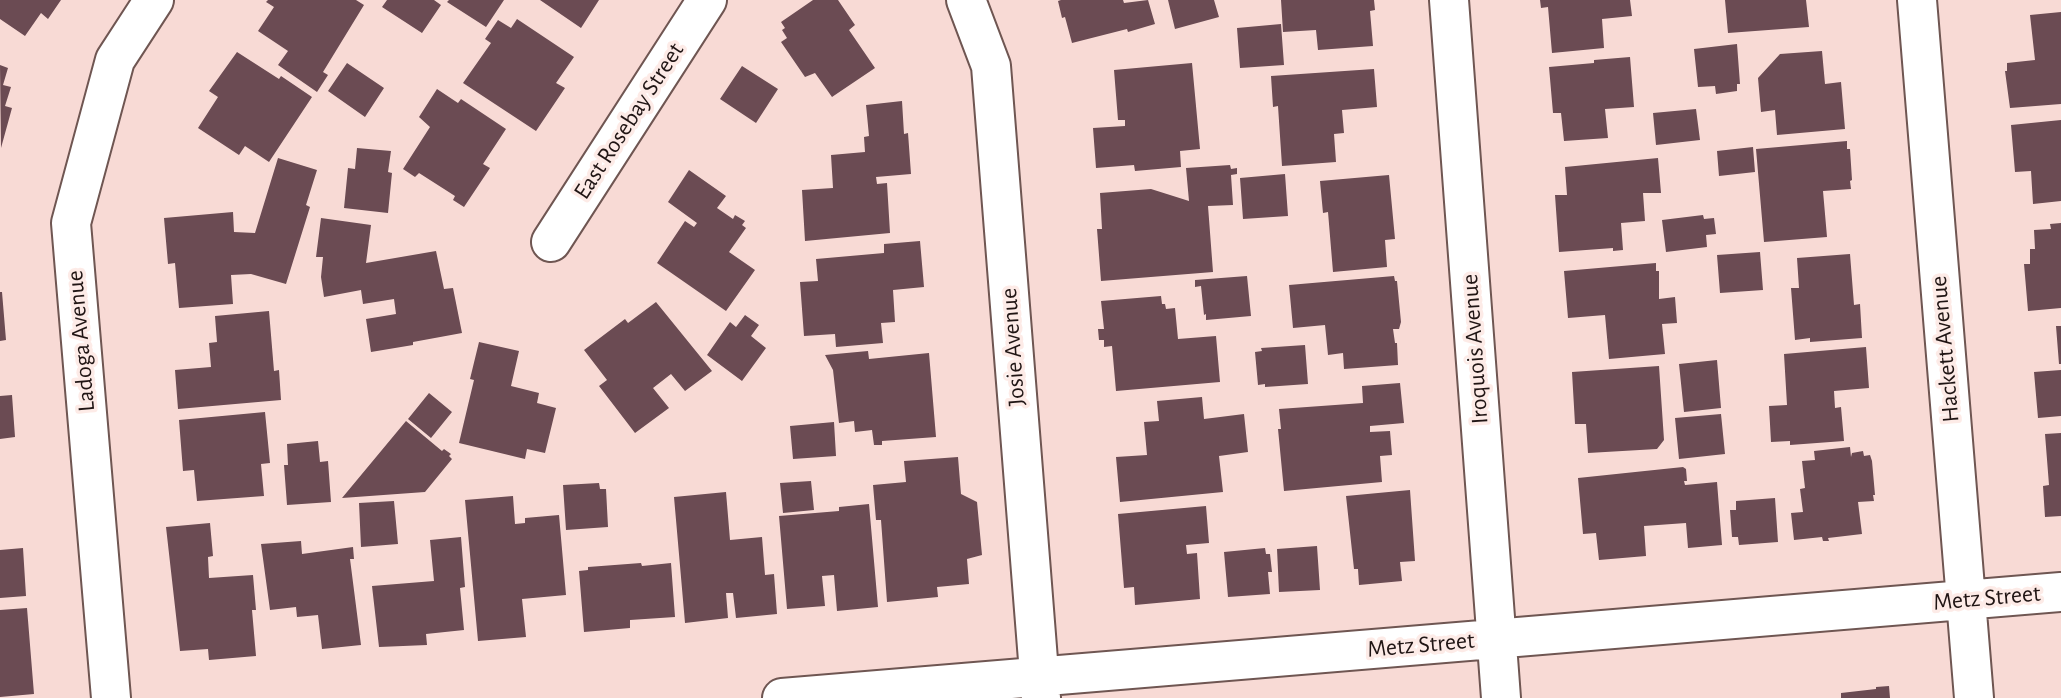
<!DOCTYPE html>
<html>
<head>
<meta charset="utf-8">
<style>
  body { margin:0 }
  canvas { display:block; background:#f8dad5 }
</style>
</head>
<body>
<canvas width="2061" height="698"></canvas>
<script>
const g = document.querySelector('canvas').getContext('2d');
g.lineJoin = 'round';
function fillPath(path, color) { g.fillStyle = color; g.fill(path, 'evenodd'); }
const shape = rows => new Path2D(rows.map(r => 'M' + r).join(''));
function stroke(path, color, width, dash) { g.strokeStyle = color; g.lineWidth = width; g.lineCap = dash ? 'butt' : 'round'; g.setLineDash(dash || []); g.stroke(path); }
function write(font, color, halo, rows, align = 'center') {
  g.font = font + ' "Alegreya Sans",sans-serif'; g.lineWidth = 7; g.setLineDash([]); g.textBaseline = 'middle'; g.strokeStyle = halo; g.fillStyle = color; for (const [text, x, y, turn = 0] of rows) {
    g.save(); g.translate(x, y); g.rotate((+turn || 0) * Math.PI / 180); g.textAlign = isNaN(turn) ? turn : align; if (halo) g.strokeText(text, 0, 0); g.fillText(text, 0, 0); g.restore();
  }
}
const building = shape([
  [0,0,61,0,48,19,41,13,25,36,0,19],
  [268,0,356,0,364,5,323,72,328,75,317,92,278,65,288,51,258,31,274,7,266,2],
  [387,0,434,0,441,5,422,33,382,7],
  [449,0,504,0,486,27,447,2],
  [540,0,599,0,581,28],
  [813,0,838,0,855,25,849,30,875,68,832,97,815,73,805,77,781,42,787,38,782,30,785,28,781,22],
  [1061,0,1123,0,1124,3,1148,0,1155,24,1128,32,1127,29,1072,43,1065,17,1062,18,1058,1],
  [1168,0,1214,0,1219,17,1175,29],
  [1281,0,1374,0,1375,10,1370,11,1373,46,1318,50,1316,30,1283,32],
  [1540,0,1630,0,1632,16,1602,19,1604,48,1552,53,1548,7,1541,8],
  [1725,0,1806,0,1809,27,1728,33],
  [2061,12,2061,104,2010,108,2005,71,2007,71,2007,63,2035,60,2030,15],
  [517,19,574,57,556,83,565,88,536,131,463,83,491,43,485,39,498,20,511,28],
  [1281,24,1284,65,1240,68,1237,28],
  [1737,44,1740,84,1737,84,1737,91,1716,94,1715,86,1698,87,1694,49],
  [1822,51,1825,84,1841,82,1845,129,1777,135,1775,110,1761,112,1758,78,1780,54],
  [237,52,279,79,281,76,312,97,269,162,245,146,239,155,198,128,218,97,209,91],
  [1630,57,1634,107,1605,109,1608,138,1564,141,1561,113,1553,113,1549,67,1594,63,1594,60],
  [347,63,384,88,365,117,328,91],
  [1192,63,1200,149,1180,151,1181,167,1135,171,1134,165,1096,168,1093,128,1125,126,1125,120,1118,120,1114,70],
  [0,65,8,68,3,85,11,87,5,106,12,108,1,148],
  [742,66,778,89,756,123,720,99],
  [1374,69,1377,107,1342,110,1344,133,1334,134,1336,162,1282,166,1278,106,1273,107,1271,76],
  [437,89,458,103,461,99,506,129,483,164,490,168,464,207,453,200,455,196,419,173,415,177,403,169,430,127,419,117],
  [902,101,904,134,908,133,911,174,876,177,877,184,887,183,890,233,805,241,802,190,833,188,831,155,865,152,864,137,869,136,866,105],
  [1696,109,1700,140,1656,145,1653,113],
  [2061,120,2061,201,2033,204,2031,171,2015,172,2011,125],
  [1847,141,1847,149,1850,149,1852,180,1850,181,1851,189,1823,191,1827,237,1764,242,1756,149],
  [1753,147,1755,172,1719,176,1717,151],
  [357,148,391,151,388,172,392,173,388,213,344,208,348,168,355,169],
  [278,158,317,170,306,205,310,207,286,284,251,274,231,275,233,304,179,308,175,263,168,264,164,218,233,212,234,232,255,233],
  [1658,158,1661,193,1643,193,1645,221,1621,223,1623,250,1613,251,1613,248,1559,252,1555,195,1567,195,1565,167],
  [1230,165,1231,169,1237,168,1237,174,1231,175,1233,205,1208,206,1213,272,1101,281,1097,229,1102,229,1100,193,1151,189,1189,201,1186,168],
  [689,170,726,196,717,208,733,219,735,215,745,221,742,225,746,228,729,252,755,270,726,311,657,263,685,221,694,227,697,223,668,202],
  [1285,174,1288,216,1243,219,1240,178],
  [1389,175,1395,239,1385,240,1387,267,1333,272,1328,212,1323,213,1320,181],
  [1703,215,1704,219,1714,218,1716,234,1706,235,1707,247,1666,252,1662,220],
  [321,218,371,225,366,263,436,251,444,289,453,288,462,333,413,342,413,345,371,352,366,319,396,314,394,299,363,304,361,290,324,297,321,277,323,257,316,257],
  [2061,223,2061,308,2028,311,2024,264,2030,264,2030,249,2035,249,2034,230,2051,229,2050,224],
  [920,241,924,287,893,290,895,322,881,323,883,343,836,347,835,334,804,336,800,282,818,281,816,259,884,253,884,244],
  [1760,252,1763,290,1720,293,1717,255],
  [1850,254,1854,305,1860,304,1862,338,1810,342,1810,338,1795,340,1791,288,1799,288,1797,258],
  [1656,263,1656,271,1659,271,1659,299,1675,297,1677,323,1662,324,1665,354,1609,359,1605,315,1568,318,1564,271],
  [1247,276,1251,316,1206,320,1206,314,1204,315,1201,286,1195,287,1195,280],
  [1394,276,1395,281,1397,281,1401,322,1399,329,1393,329,1395,343,1397,343,1398,365,1344,369,1343,353,1328,355,1325,325,1293,328,1289,285],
  [0,292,2,292,6,340,0,341],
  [1161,296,1162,304,1165,304,1166,309,1175,308,1178,339,1216,336,1220,382,1116,391,1112,346,1104,347,1104,340,1099,340,1098,329,1104,329,1101,301],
  [656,302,712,371,685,391,671,374,653,388,669,408,635,433,599,386,607,380,584,350,625,319,628,323],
  [269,311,274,371,279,370,281,400,178,409,175,370,211,367,209,343,217,342,215,316],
  [745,315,759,325,751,336,766,348,742,381,707,355,730,322,736,327],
  [2056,326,2061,326,2061,364,2059,364],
  [479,342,519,351,511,386,539,393,537,403,556,408,545,453,527,449,525,459,459,443,474,380,470,379],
  [1305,345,1308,384,1265,387,1265,384,1258,385,1255,352,1262,351,1261,348],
  [1866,347,1869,388,1834,391,1835,408,1841,407,1844,441,1790,445,1790,441,1771,442,1769,406,1787,405,1784,354],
  [868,351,869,359,929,353,936,437,882,441,882,445,874,445,872,430,855,432,854,421,839,423,833,370,825,355],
  [1717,360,1721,408,1684,412,1679,364],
  [1659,366,1664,440,1657,449,1588,453,1586,424,1575,424,1572,372],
  [2061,370,2061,416,2038,418,2034,372],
  [1400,383,1404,423,1370,426,1370,432,1390,431,1392,455,1380,456,1382,482,1284,491,1278,429,1281,429,1279,409,1363,403,1362,386],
  [429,393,452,412,431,438,408,419],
  [12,395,15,437,0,439,0,396],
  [1202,397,1204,419,1244,414,1248,452,1219,456,1223,492,1120,502,1116,457,1147,455,1144,422,1159,421,1157,401],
  [265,412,270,463,261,464,264,496,197,501,194,470,183,471,179,420],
  [1721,414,1725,454,1679,459,1675,418],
  [406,421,442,451,444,449,451,454,449,456,452,459,425,492,342,498],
  [834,422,836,456,793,459,790,426],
  [2061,433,2061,516,2045,517,2043,486,2049,485,2045,434],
  [318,441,320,462,328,461,331,502,287,505,284,465,288,465,287,444],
  [1850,447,1851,457,1852,453,1863,451,1864,456,1870,455,1872,461,1875,495,1873,495,1874,501,1858,502,1862,534,1828,538,1829,541,1823,541,1822,537,1794,540,1791,513,1803,512,1800,489,1805,488,1802,461,1815,460,1814,451],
  [958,457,961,494,977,502,982,555,967,559,969,584,937,587,938,597,887,602,881,520,876,520,873,485,906,482,904,461],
  [1683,467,1686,469,1687,481,1684,481,1685,485,1717,482,1722,545,1688,548,1686,523,1644,526,1646,556,1599,560,1596,533,1583,534,1578,478],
  [811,481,814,510,783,513,780,483],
  [599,483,600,489,606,489,608,527,566,530,563,485],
  [1410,490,1415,561,1400,562,1402,581,1359,585,1358,569,1354,569,1346,496],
  [726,492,730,540,762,537,765,575,774,574,777,614,736,618,733,593,726,593,728,618,685,623,674,497],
  [513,496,515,524,525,523,525,518,559,515,566,595,522,599,526,637,478,641,465,500],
  [1775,498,1778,542,1739,545,1738,537,1732,537,1730,510,1736,510,1736,501],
  [394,501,398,544,361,547,359,503],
  [869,504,878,607,837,611,834,575,822,576,825,606,787,609,779,516,839,511,839,507],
  [1206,506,1209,543,1186,545,1187,554,1197,553,1200,599,1135,605,1134,587,1124,588,1118,514],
  [210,523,213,556,208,557,209,578,253,575,256,610,252,610,256,656,209,660,208,649,180,651,166,527],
  [461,537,465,587,460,588,464,630,426,634,427,645,379,647,372,586,434,581,430,540],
  [301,541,302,554,353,547,354,559,350,559,361,645,322,649,318,615,297,617,296,607,270,610,261,544],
  [1317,546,1320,590,1279,592,1277,549],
  [23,548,26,596,0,598,0,550],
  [1265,548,1266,554,1270,554,1272,572,1268,572,1270,594,1228,597,1224,552],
  [641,563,642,566,671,563,675,617,630,620,630,628,584,632,579,571,588,570,588,567],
  [27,608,34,694,0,697,0,610],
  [1889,686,1890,698,1841,698,1841,693,1876,689,1876,687]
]);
const minor = shape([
  [966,0,991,66,1041,698],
  [1449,0,1501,698],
  [1917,0,1974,698],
  [551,242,707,0],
  [111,698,71,223,115,60,154,0],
  [782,698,2061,592]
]);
const streetNames = [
  ["East Rosebay Street",629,121,-57],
  ["Ladoga Avenue",81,341,-95],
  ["Josie Avenue",1013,347,-94],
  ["Iroquois Avenue",1475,349,-94],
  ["Hackett Avenue",1945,349,-95],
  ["Metz Street",1987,598,-5],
  ["Metz Street",1421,645,-5]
];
fillPath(building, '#6b4b53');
stroke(minor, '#6f5652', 42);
stroke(minor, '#fff', 38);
write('24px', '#201514', '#fdebe7', streetNames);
</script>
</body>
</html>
